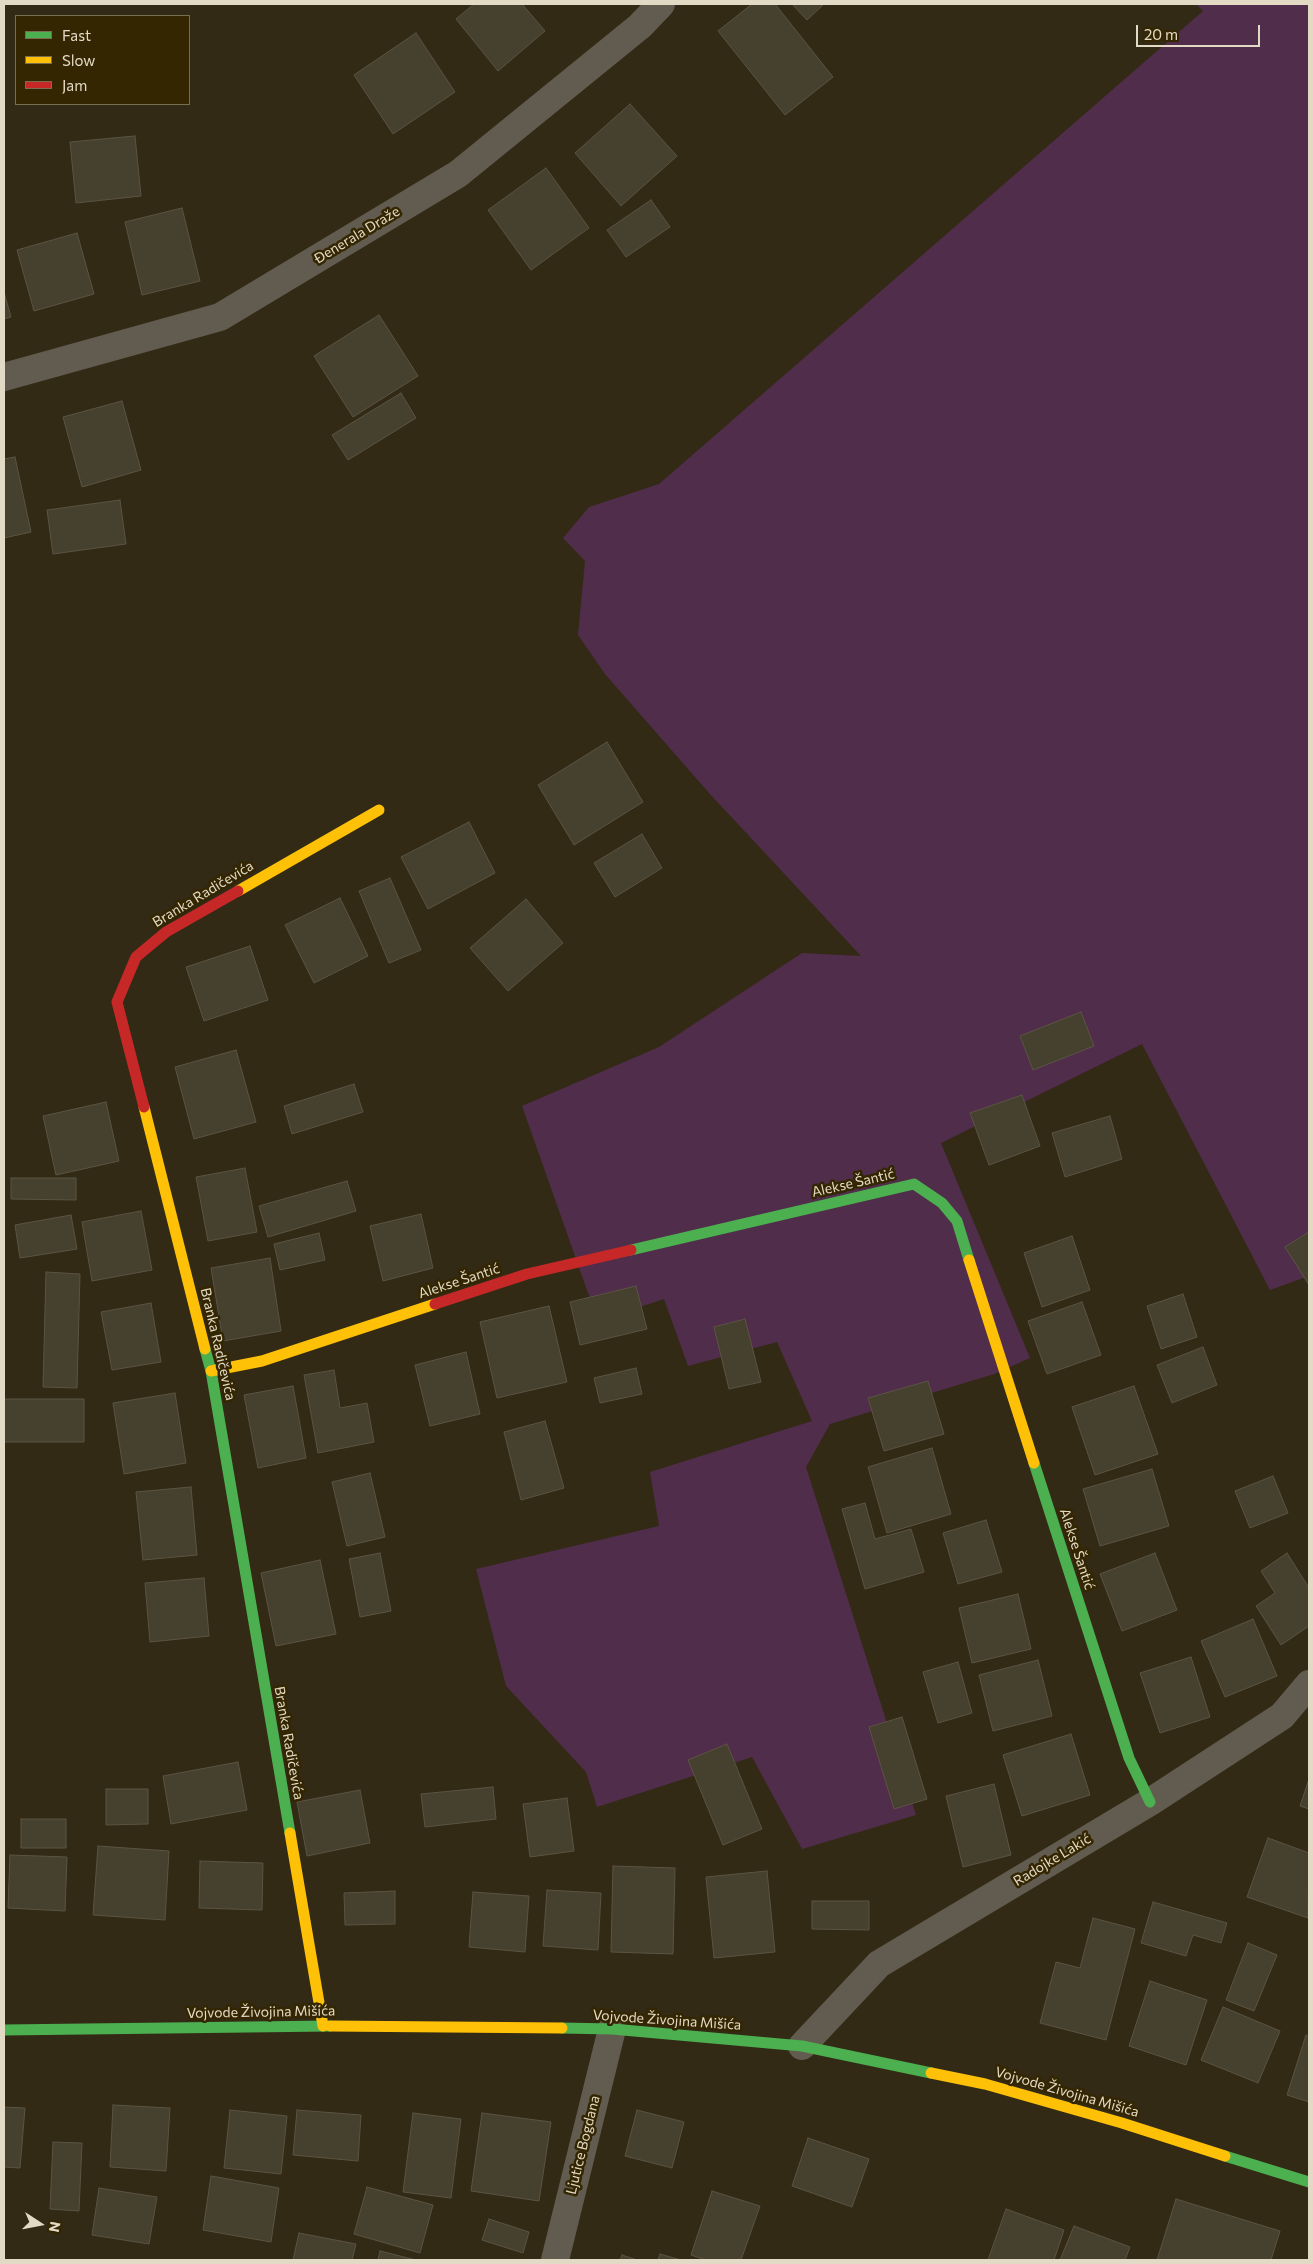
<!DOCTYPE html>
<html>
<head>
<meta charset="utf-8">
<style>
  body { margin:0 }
  #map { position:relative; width:1313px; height:2264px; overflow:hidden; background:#322a15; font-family:Commissioner,sans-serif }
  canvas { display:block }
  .frame { position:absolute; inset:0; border:5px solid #e3dac6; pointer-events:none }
  .legend { position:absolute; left:15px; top:15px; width:175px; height:90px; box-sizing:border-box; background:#332600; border:1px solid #796e4f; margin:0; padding:6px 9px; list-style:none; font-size:15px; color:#e3dac6 }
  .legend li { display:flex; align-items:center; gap:10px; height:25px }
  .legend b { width:25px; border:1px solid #796e4f }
  .north { position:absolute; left:15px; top:2199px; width:50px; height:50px; -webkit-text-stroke:4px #332600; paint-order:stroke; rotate:101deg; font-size:14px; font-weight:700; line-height:20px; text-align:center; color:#e3dac6 }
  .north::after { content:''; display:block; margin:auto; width:18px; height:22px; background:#e3dac6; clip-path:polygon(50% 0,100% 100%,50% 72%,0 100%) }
  .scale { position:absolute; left:1136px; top:25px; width:124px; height:22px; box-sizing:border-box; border:2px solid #e3dac6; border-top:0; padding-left:6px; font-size:15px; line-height:18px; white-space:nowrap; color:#e3dac6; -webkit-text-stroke:4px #332600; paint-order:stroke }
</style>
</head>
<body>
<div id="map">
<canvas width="1313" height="2264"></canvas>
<div class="frame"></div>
<ul class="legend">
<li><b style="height:6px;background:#4caf50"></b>Fast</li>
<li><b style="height:6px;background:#ffc107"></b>Slow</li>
<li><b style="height:6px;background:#c62828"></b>Jam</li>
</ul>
<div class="north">N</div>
<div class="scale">20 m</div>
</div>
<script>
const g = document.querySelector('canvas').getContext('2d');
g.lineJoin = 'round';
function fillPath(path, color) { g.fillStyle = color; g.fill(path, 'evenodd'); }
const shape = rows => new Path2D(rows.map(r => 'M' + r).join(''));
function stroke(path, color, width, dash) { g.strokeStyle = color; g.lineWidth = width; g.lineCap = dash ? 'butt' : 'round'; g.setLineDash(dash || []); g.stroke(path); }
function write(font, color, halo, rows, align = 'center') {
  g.font = font + ' Commissioner,sans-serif'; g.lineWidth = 5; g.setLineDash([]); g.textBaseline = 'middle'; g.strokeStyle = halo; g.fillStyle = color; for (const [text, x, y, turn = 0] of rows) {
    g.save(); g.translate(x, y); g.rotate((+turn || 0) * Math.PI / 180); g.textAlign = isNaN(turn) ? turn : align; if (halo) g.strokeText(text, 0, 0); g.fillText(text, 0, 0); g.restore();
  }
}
const green = shape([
  [1196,4,1309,4,1309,1276,1270,1290,1142,1044,941,1143,1030,1358,994,1374,830,1424,806,1467,916,1815,802,1849,752,1757,597,1807,586,1772,506,1686,476,1569,659,1526,650,1472,812,1421,777,1342,688,1366,664,1299,604,1319,588,1293,522,1106,659,1047,802,953,861,956,709,793,605,674,578,635,585,561,563,538,589,507,659,484,1203,11]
]);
const building = shape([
  [474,4,522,4,545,31,498,71,456,19,474,4],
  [752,4,775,4,833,77,785,115,718,31,752,4],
  [792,4,824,4,807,20,792,4],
  [416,33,455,92,393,134,354,75,416,33],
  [630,104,677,156,621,206,575,153,630,104],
  [135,136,141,196,76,203,70,142,135,136],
  [546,168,589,228,531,270,488,210,546,168],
  [651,200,670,227,626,257,607,230,651,200],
  [182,208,200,281,142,295,125,222,182,208],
  [77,233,94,294,34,311,17,250,77,233],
  [4,292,11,317,4,319,4,292],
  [379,315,418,376,353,417,314,356,379,315],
  [401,393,416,418,348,460,332,435,401,393],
  [122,401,141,470,82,487,63,417,122,401],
  [15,457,31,532,4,538,4,459,15,457],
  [120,500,126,544,53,554,47,510,120,500],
  [607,742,643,802,574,845,538,785,607,742],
  [469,822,495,873,428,909,401,857,469,822],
  [642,834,662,868,615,897,594,863,642,834],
  [390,878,421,950,389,963,359,891,390,878],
  [340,898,368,956,314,983,285,925,340,898],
  [526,899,563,943,508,991,470,948,526,899],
  [250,946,268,1000,204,1021,186,967,250,946],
  [1081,1012,1094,1046,1033,1070,1020,1036,1081,1012],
  [236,1050,256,1122,194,1139,175,1067,236,1050],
  [354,1084,363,1112,292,1134,284,1106,354,1084],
  [1022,1095,1040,1146,989,1165,970,1113,1022,1095],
  [106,1102,119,1161,56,1175,43,1116,106,1102],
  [1110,1116,1122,1159,1065,1177,1052,1133,1110,1116],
  [245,1168,257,1232,208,1241,196,1177,245,1168],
  [11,1178,76,1178,76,1200,11,1199,11,1178],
  [347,1181,356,1211,268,1237,259,1206,347,1181],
  [141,1211,152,1270,92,1281,82,1222,141,1211],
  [421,1214,433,1268,383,1281,370,1226,421,1214],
  [71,1215,77,1249,20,1258,15,1225,71,1215],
  [1309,1232,1309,1285,1285,1247,1309,1232],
  [319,1233,325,1260,280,1270,274,1244,319,1233],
  [1072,1236,1090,1290,1042,1307,1024,1253,1072,1236],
  [270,1258,281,1331,223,1341,211,1268,270,1258],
  [46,1272,80,1274,77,1388,43,1387,46,1272],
  [636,1286,647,1329,580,1345,570,1302,636,1286],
  [1183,1294,1197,1337,1161,1349,1147,1306,1183,1294],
  [1082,1302,1101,1355,1047,1374,1028,1321,1082,1302],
  [151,1303,161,1362,112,1370,101,1312,151,1303],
  [549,1306,567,1382,497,1398,480,1322,549,1306],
  [745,1319,761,1382,729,1389,714,1327,745,1319],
  [1203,1347,1217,1385,1172,1403,1157,1365,1203,1347],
  [466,1352,480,1414,430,1426,415,1365,466,1352],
  [636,1368,642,1394,600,1403,594,1378,636,1368],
  [334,1370,340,1408,367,1403,374,1442,318,1453,304,1375,334,1370],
  [928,1381,944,1434,884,1451,868,1398,928,1381],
  [293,1386,306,1458,258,1468,244,1395,293,1386],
  [1134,1386,1158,1454,1095,1475,1072,1407,1134,1386],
  [175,1393,186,1463,124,1474,113,1403,175,1393],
  [4,1399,84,1399,84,1442,4,1442,4,1399],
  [545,1421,564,1488,521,1500,504,1432,545,1421],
  [932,1448,951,1514,887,1533,868,1467,932,1448],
  [1152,1469,1169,1526,1100,1546,1083,1489,1152,1469],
  [370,1473,385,1537,347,1546,332,1482,370,1473],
  [1273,1476,1288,1513,1250,1528,1235,1491,1273,1476],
  [191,1487,197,1555,143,1560,136,1492,191,1487],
  [865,1503,875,1539,911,1529,924,1572,865,1589,842,1509,865,1503],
  [986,1520,1002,1572,958,1584,943,1533,986,1520],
  [380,1553,391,1611,360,1617,349,1559,380,1553],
  [1155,1553,1177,1610,1122,1631,1100,1574,1155,1553],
  [1287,1553,1309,1588,1309,1626,1281,1645,1256,1606,1275,1593,1261,1571,1287,1553],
  [320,1560,336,1634,276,1646,261,1573,320,1560],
  [204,1578,209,1636,150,1642,145,1583,204,1578],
  [1018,1594,1031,1649,972,1663,959,1608,1018,1594],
  [1253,1619,1277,1676,1225,1697,1201,1641,1253,1619],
  [1191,1657,1210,1717,1160,1733,1140,1673,1191,1657],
  [1038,1660,1052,1716,993,1731,979,1675,1038,1660],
  [958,1662,972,1713,938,1723,923,1672,958,1662],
  [902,1717,927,1799,894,1809,869,1727,902,1717],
  [1071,1734,1090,1795,1022,1816,1003,1755,1071,1734],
  [727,1744,762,1829,723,1845,688,1760,727,1744],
  [238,1762,247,1810,171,1824,163,1776,238,1762],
  [1309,1779,1309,1809,1300,1806,1309,1779],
  [994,1784,1011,1855,963,1867,946,1796,994,1784],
  [493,1787,496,1819,425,1827,421,1794,493,1787],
  [106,1789,148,1789,148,1824,106,1825,106,1789],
  [360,1790,370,1843,307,1856,297,1802,360,1790],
  [567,1798,574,1851,530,1857,523,1804,567,1798],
  [21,1819,66,1819,66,1848,21,1848,21,1819],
  [1268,1838,1309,1853,1308,1918,1247,1897,1268,1838],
  [98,1846,169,1851,165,1920,93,1915,98,1846],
  [10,1855,67,1857,65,1911,8,1908,10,1855],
  [200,1861,263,1863,262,1910,199,1908,200,1861],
  [613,1866,675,1868,673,1954,611,1952,613,1866],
  [767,1871,775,1952,714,1958,706,1877,767,1871],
  [547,1890,601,1893,598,1950,543,1946,547,1890],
  [395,1891,395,1924,345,1925,344,1893,395,1891],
  [473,1892,529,1896,525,1952,469,1947,473,1892],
  [812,1901,869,1901,869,1930,812,1929,812,1901],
  [1153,1902,1227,1923,1221,1943,1193,1935,1186,1956,1141,1943,1153,1902],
  [1093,1918,1135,1929,1106,2040,1040,2023,1056,1962,1080,1968,1093,1918],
  [1248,1943,1277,1955,1254,2011,1226,2000,1248,1943],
  [1150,1981,1207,2000,1186,2065,1129,2046,1150,1981],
  [1223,2007,1280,2031,1258,2083,1201,2060,1223,2007],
  [1306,2035,1309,2037,1309,2102,1287,2095,1306,2035],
  [113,2105,170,2108,166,2171,110,2167,113,2105],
  [4,2107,25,2108,20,2168,4,2167,4,2107],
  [230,2110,287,2116,281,2174,224,2168,230,2110],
  [297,2110,361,2115,358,2161,293,2155,297,2110],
  [637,2110,684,2122,672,2168,625,2156,637,2110],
  [413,2113,461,2119,451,2198,403,2192,413,2113],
  [482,2113,551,2122,539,2201,471,2191,482,2113],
  [808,2138,869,2159,852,2207,792,2186,808,2138],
  [53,2142,82,2143,79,2211,50,2209,53,2142],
  [211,2176,279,2188,271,2242,203,2230,211,2176],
  [367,2187,433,2205,420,2253,354,2234,367,2187],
  [99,2188,157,2197,149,2244,92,2235,99,2188],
  [712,2191,760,2206,741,2260,706,2260,691,2255,712,2191],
  [1176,2199,1280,2231,1271,2260,1157,2260,1176,2199],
  [1006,2209,1064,2230,1054,2260,988,2260,1006,2209],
  [489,2219,529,2232,523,2253,482,2240,489,2219],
  [1074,2226,1130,2247,1125,2260,1060,2260,1074,2226],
  [299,2233,356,2244,352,2260,293,2260,299,2233],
  [380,2251,416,2260,378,2260,380,2251],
  [660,2254,681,2260,658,2260,660,2254],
  [622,2255,637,2260,620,2260,622,2255]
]);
const street = shape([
  [4,377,220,317,458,174,640,26,661,4],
  [802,2046,879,1964,1150,1802,1282,1716,1309,1684],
  [555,2260,612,2029]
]);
const fast = shape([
  [631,1250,914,1184,942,1203,957,1221,969,1260],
  [205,1349,211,1371,290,1833],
  [1034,1463,1129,1758,1150,1802],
  [562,2028,612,2029,802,2046,931,2073],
  [4,2030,330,2026],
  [1225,2156,1309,2182]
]);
const slow = shape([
  [238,891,379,810],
  [144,1107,205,1349],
  [969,1260,1034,1463],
  [211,1371,262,1361,435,1304],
  [290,1833,323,2026],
  [330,2026,562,2028],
  [931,2073,985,2084,1122,2123,1225,2156]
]);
const jam = shape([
  [144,1107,117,1002,136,957,166,932,238,891],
  [435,1304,527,1274,631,1250]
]);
const streetNames = [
  ["Đenerala Draže",357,235,-31],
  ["Branka Radičevića",203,894,-31],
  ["Alekse Šantić",853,1183,-13],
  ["Alekse Šantić",459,1281,-18],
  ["Branka Radičevića",218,1344,77],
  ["Alekse Šantić",1077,1549,72],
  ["Branka Radičevića",289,1743,80],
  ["Radojke Lakić",1052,1860,-31],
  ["Vojvode Živojina Mišića",261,2012,-1],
  ["Vojvode Živojina Mišića",667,2020,4],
  ["Vojvode Živojina Mišića",1067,2092,16],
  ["Ljutice Bogdana",583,2145,-76]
];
fillPath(green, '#502d4b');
fillPath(building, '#46402f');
stroke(building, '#5b5443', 1);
stroke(street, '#625c50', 28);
stroke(fast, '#4caf50', 11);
stroke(slow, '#ffc107', 11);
stroke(jam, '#c62828', 11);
write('14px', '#e3dac6', '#332600', streetNames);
</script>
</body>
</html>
